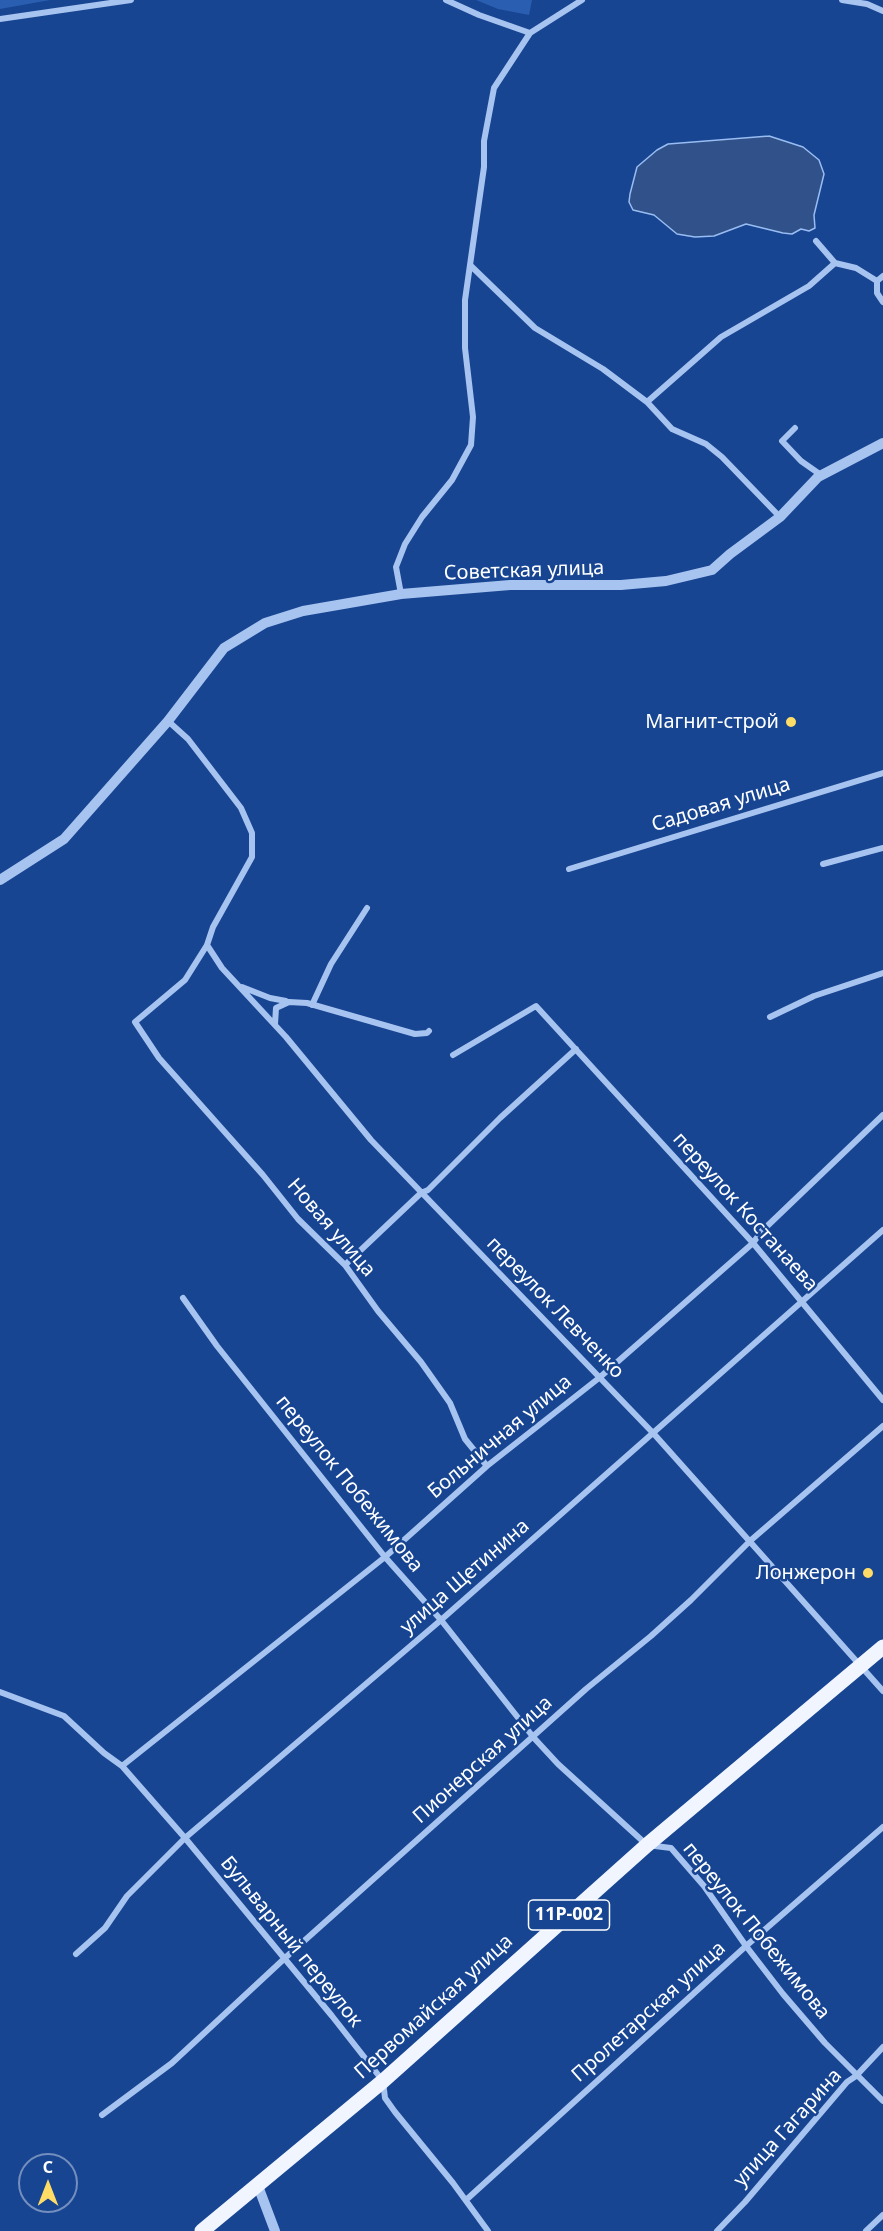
<!DOCTYPE html>
<html>
<head>
<meta charset="utf-8">
<style>
  body { margin:0 }
  #map { position:relative; width:883px; height:2231px; overflow:hidden; background:#174592; font-family:"Noto Sans",sans-serif }
  canvas { display:block }
  .north { position:absolute; left:18px; top:2153px; width:60px; height:60px; box-sizing:border-box; background:#174592; border:2px solid #748fbe; border-radius:50%; rotate:0deg; font-size:16px; font-weight:700; line-height:24px; text-align:center; color:#fff }
  .north::after { content:''; display:block; margin:auto; width:21px; height:27px; background:#ffdc66; clip-path:polygon(50% 0,100% 100%,50% 72%,0 100%) }
</style>
</head>
<body>
<div id="map">
<canvas width="883" height="2231"></canvas>
<div class="north">С</div>
</div>
<script>
const g = document.querySelector('canvas').getContext('2d');
g.lineJoin = 'round';
function fillPath(path, color) { g.fillStyle = color; g.fill(path, 'evenodd'); }
const shape = rows => new Path2D(rows.map(r => 'M' + r).join(''));
function stroke(path, color, width, dash) { g.strokeStyle = color; g.lineWidth = width; g.lineCap = dash ? 'butt' : 'round'; g.setLineDash(dash || []); g.stroke(path); }
function write(font, color, halo, rows, align = 'center') {
  g.font = font + ' "Noto Sans",sans-serif'; g.lineWidth = 5; g.setLineDash([]); g.textBaseline = 'middle'; g.strokeStyle = halo; g.fillStyle = color; for (const [text, x, y, turn = 0] of rows) {
    g.save(); g.translate(x, y); g.rotate((+turn || 0) * Math.PI / 180); g.textAlign = isNaN(turn) ? turn : align; if (halo) g.strokeText(text, 0, 0); g.fillText(text, 0, 0); g.restore();
  }
}
const green = shape([
  [0,0,50,0,0,9],
  [476,0,532,0,529,15,498,9]
]);
const water = shape([
  [769,136,803,147,819,160,824,174,814,215,815,228,809,231,801,229,792,234,783,233,746,224,714,236,695,237,677,234,654,215,633,210,629,202,630,194,637,167,657,150,668,144,769,136]
]);
const minor = shape([
  [446,0,479,15,530,33],
  [842,0,867,4,883,11],
  [0,19,131,0],
  [816,241,835,263,856,268,877,281,883,276],
  [471,266,535,328,603,369,647,402,672,429,706,444,722,457,780,517],
  [877,281,877,293,883,302],
  [647,402,721,337,809,286,835,263],
  [795,428,782,441,801,461,821,475],
  [401,594,396,567,405,544,422,517,452,480,471,445,473,417,465,348,465,300,484,167,484,141,494,88,530,33,582,0],
  [168,721,188,739,241,808,252,833,252,857,213,927,207,945,185,980,135,1022,159,1058,263,1175,298,1219,345,1265,378,1311,421,1362,450,1403,465,1439,487,1466],
  [823,864,883,848],
  [569,869,883,773],
  [207,945,222,968,286,1037,371,1140,654,1434,883,1691],
  [242,987,270,998,286,1001],
  [312,1005,331,964,367,908],
  [770,1017,814,996,883,973],
  [275,1024,276,1008,289,1002,307,1003,415,1034,427,1033,429,1031],
  [453,1055,536,1006,753,1243,883,1400],
  [345,1265,421,1193,428,1190,500,1118,576,1049],
  [183,1298,217,1346,385,1557,441,1620,534,1738,558,1764,647,1845,671,1848,704,1886,746,1946,783,1994,825,2043,883,2101],
  [0,1692,64,1716,104,1753,122,1766,185,1838,332,2016,383,2081,385,2098,395,2112,453,2183,488,2231],
  [122,1766,385,1557,487,1466,599,1378,753,1243,761,1232,883,1115],
  [76,1954,105,1928,127,1896,185,1838,441,1620,883,1230],
  [102,2115,172,2063,285,1958,586,1689,651,1636,691,1600,750,1541,883,1426],
  [466,2200,746,1946,883,1827],
  [717,2231,745,2202,847,2082,856,2076,883,2047],
  [866,2231,883,2215]
]);
const tertiary = shape([
  [0,880,64,839,168,721,224,648,265,623,303,611,401,594,510,585,621,585,666,581,712,570,730,554,780,517,818,477,883,443],
  [258,2186,275,2231]
]);
const primary = shape([
  [202,2231,383,2081,647,1845,883,1647]
]);
const markers = [
  [791,722,6,"#ffdc66"],
  [868,1573,6,"#ffdc66"]
];
const shields = [
  [569,1915,81]
];
const shieldNames = [
  ["11Р-002",569,1915]
];
const streetNames = [
  ["Советская улица",524,571,-2],
  ["Садовая улица",721,805,-17],
  ["переулок Костанаева",745,1212,48],
  ["Новая улица",331,1228,49],
  ["переулок Левченко",555,1308,46],
  ["Больничная улица",500,1437,-40],
  ["переулок Побежимова",349,1484,51],
  ["улица Щетинина",465,1577,-41],
  ["Пионерская улица",483,1760,-42],
  ["переулок Побежимова",756,1931,51],
  ["Бульварный переулок",291,1942,51],
  ["Первомайская улица",434,2007,-42],
  ["Пролетарская улица",649,2012,-42],
  ["улица Гагарина",788,2128,-48]
];
const poiNames = [
  ["Магнит-строй",779,722],
  ["Лонжерон",856,1573]
];
fillPath(green, '#2a5eb1');
fillPath(water, '#30518a');
stroke(water, '#99bdf2', 1.5);
stroke(minor, '#a7c3f0', 6);
stroke(tertiary, '#a7c3f0', 10);
stroke(primary, '#f0f5ff', 15);
for (const [x, y, r, color] of markers) { const dot = new Path2D(); dot.arc(x, y, r, 0, 2 * Math.PI); g.fillStyle = color; g.fill(dot); stroke(dot, '#174592', 2); }
for (const [x, y, w] of shields) { const box = new Path2D(); box.roundRect(x - w / 2, y - 15, w, 30, 4.5); g.fillStyle = '#174592'; g.fill(box); stroke(box, '#fff', 1.5); }
write('bold 18px', '#fff', null, shieldNames);
write('20px', '#fff', '#174592', streetNames);
write('20px', '#fff', '#174592', poiNames, 'right');
</script>
</body>
</html>
